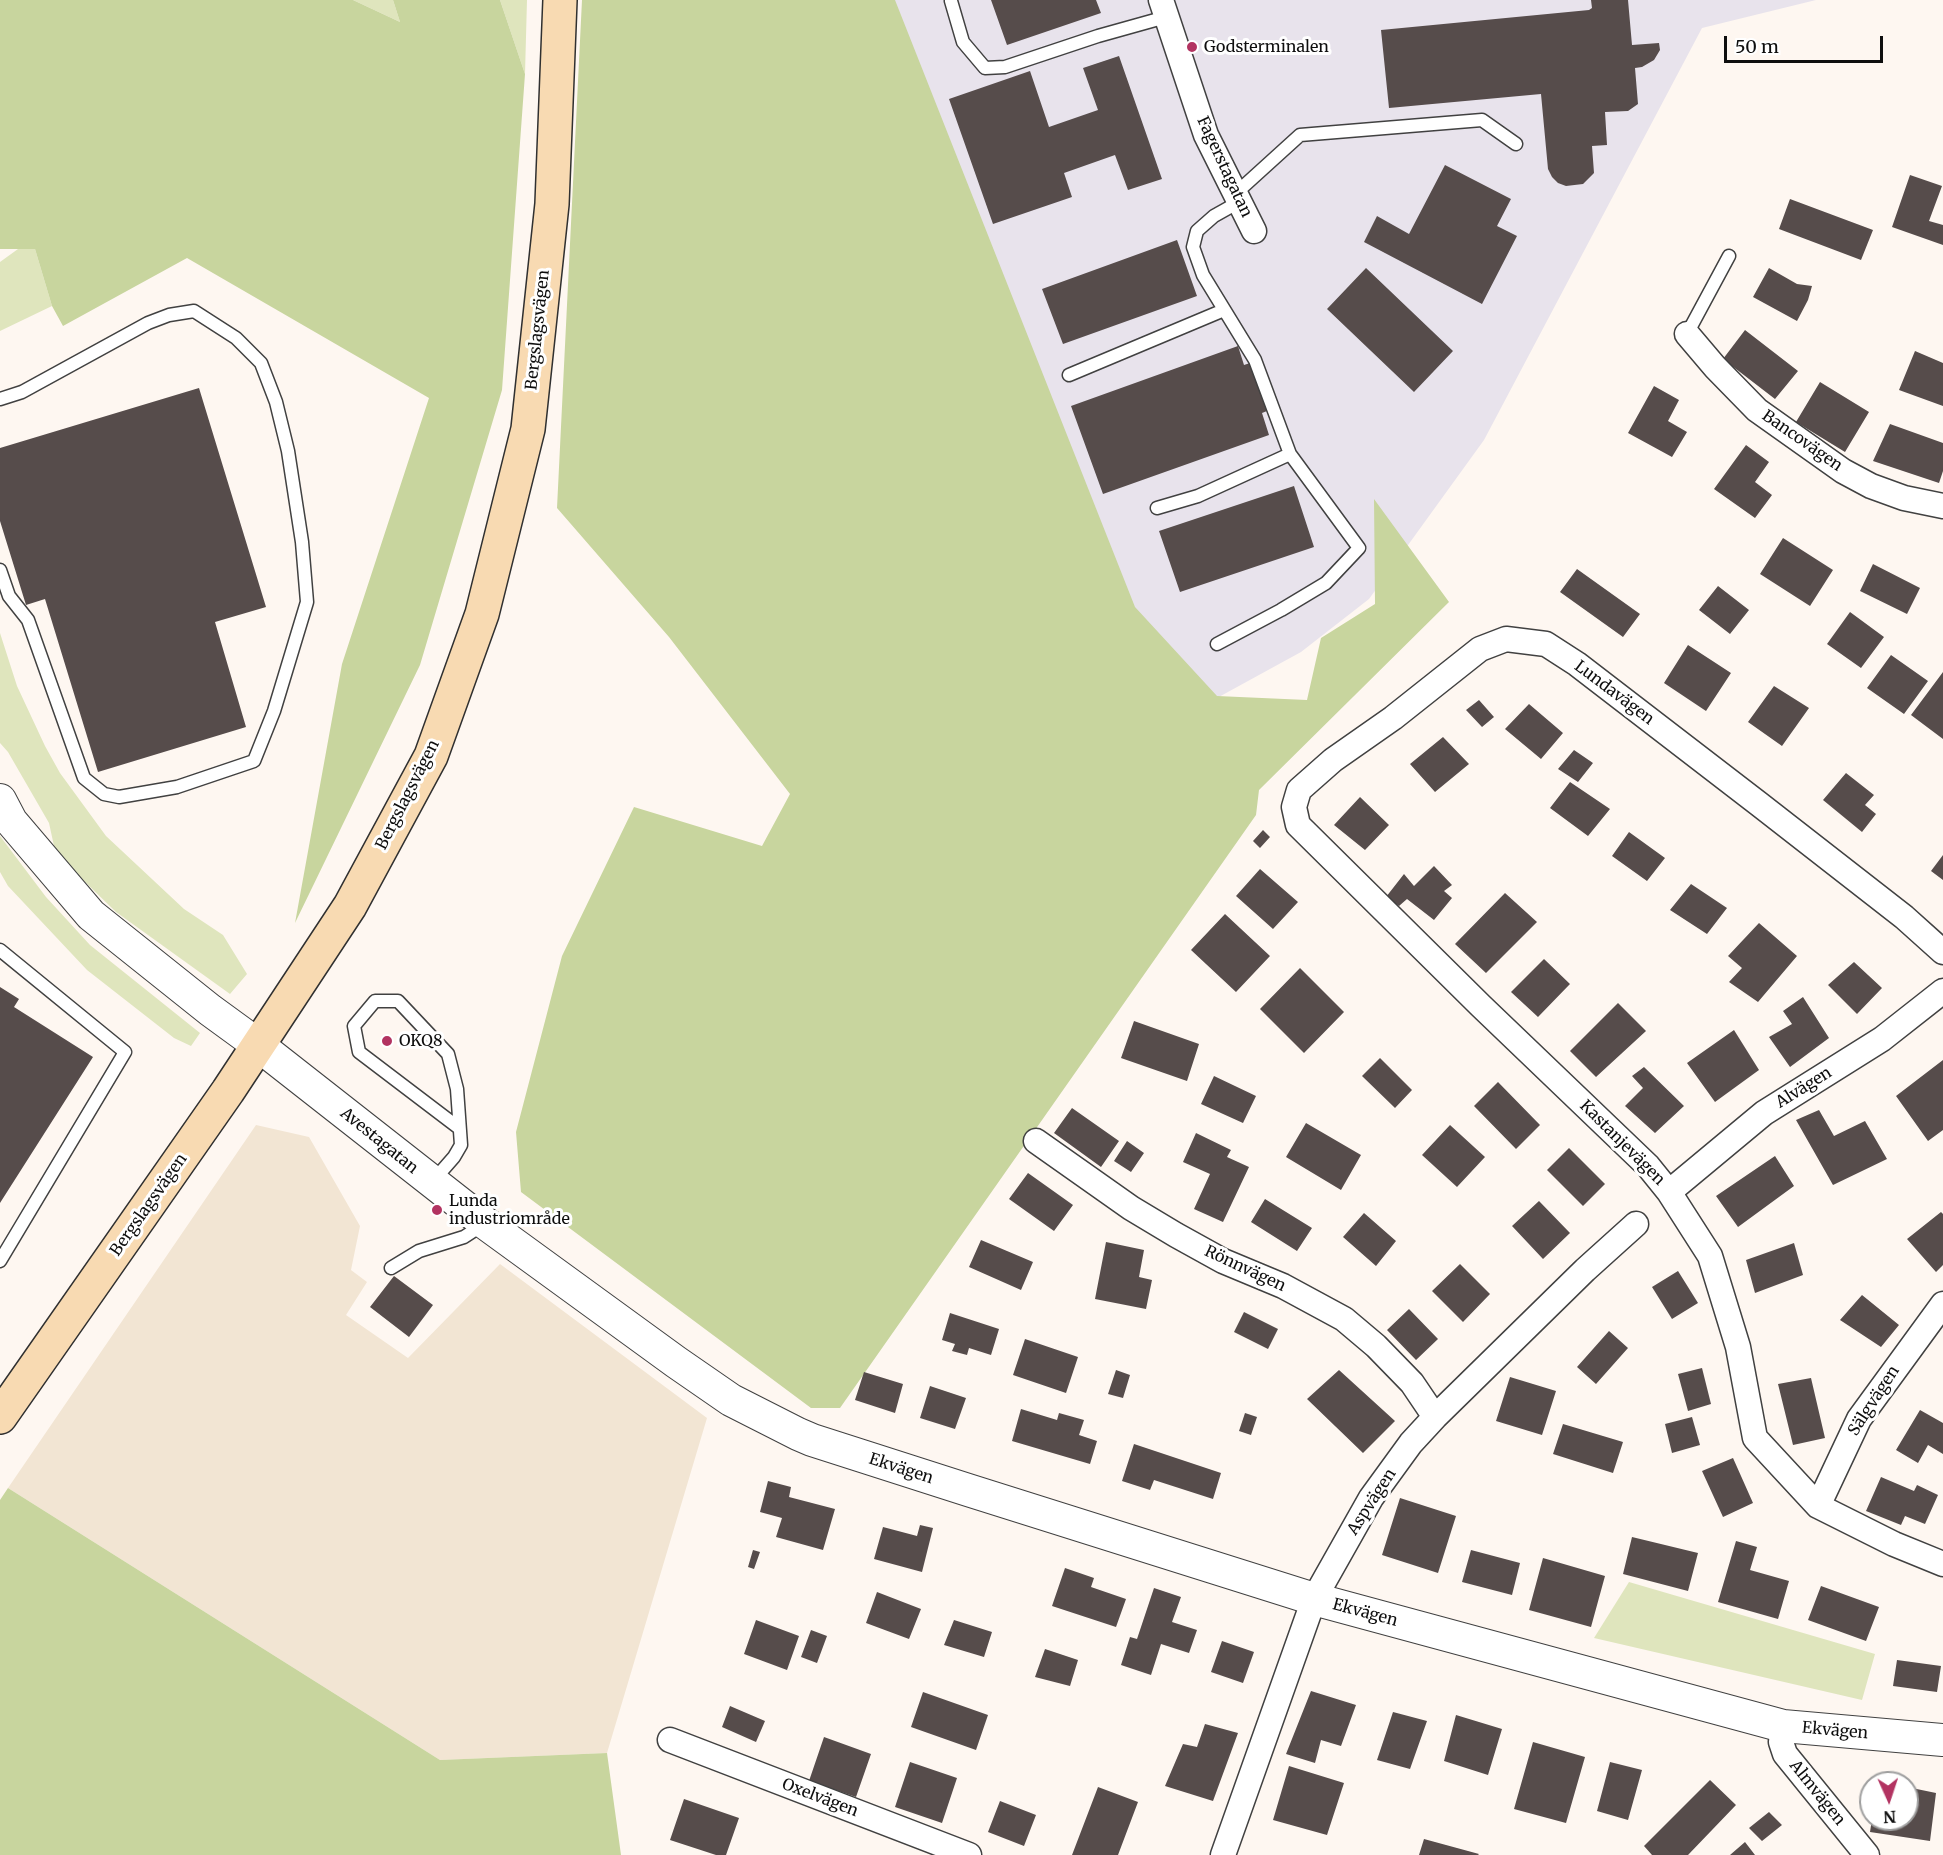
<!DOCTYPE html>
<html>
<head>
<meta charset="utf-8">
<style>
  body { margin:0 }
  #map { position:relative; width:1943px; height:1855px; overflow:hidden; background:#fef7f1; font-family:Merriweather,serif }
  canvas { display:block }
  .north { position:absolute; left:1859px; top:1771px; width:60px; height:60px; box-sizing:border-box; background:#fff; border:2px solid #9f9f9f; border-radius:50%; rotate:177deg; font-size:16px; font-weight:700; line-height:24px; text-align:center; color:#0e0e0e }
  .north::after { content:''; display:block; margin:auto; width:21px; height:27px; background:#b23361; clip-path:polygon(50% 0,100% 100%,50% 72%,0 100%) }
  .scale { position:absolute; left:1724px; top:36px; width:159px; height:27px; box-sizing:border-box; border:3px solid #0e0e0e; border-top:0; padding-left:8px; font-size:18px; line-height:21px; white-space:nowrap; color:#0e0e0e; -webkit-text-stroke:4px #fff; paint-order:stroke }
</style>
</head>
<body>
<div id="map">
<canvas width="1943" height="1855"></canvas>
<div class="north">N</div>
<div class="scale">50 m</div>
</div>
<script>
const g = document.querySelector('canvas').getContext('2d');
g.lineJoin = 'round';
function fillPath(path, color) { g.fillStyle = color; g.fill(path, 'evenodd'); }
const shape = rows => new Path2D(rows.map(r => 'M' + r).join(''));
function stroke(path, color, width, dash) { g.strokeStyle = color; g.lineWidth = width; g.lineCap = dash ? 'butt' : 'round'; g.setLineDash(dash || []); g.stroke(path); }
function write(font, color, halo, rows, align = 'center') {
  g.font = font + ' Merriweather,serif'; g.lineWidth = 6; g.setLineDash([]); g.textBaseline = 'middle'; g.strokeStyle = halo; g.fillStyle = color; for (const [text, x, y, turn = 0] of rows) {
    g.save(); g.translate(x, y); g.rotate((+turn || 0) * Math.PI / 180); g.textAlign = isNaN(turn) ? turn : align; if (halo) g.strokeText(text, 0, 0); g.fillText(text, 0, 0); g.restore();
  }
}
const industrial = shape([
  [894,0,1816,0,1702,28,1484,440,1369,599,1301,652,1206,704,1126,610]
]);
const farmland = shape([
  [256,1125,309,1137,360,1226,351,1270,367,1282,346,1315,408,1358,500,1264,707,1418,607,1753,440,1760,8,1488]
]);
const green = shape([
  [353,0,393,0,400,22],
  [500,0,527,0,525,74],
  [18,249,35,249,52,306,0,331,0,262],
  [0,633,17,686,45,746,60,773,106,836,184,909,223,935,247,974,230,994,116,912,82,879,54,846,49,823,8,752,0,743],
  [0,836,46,897,90,945,200,1033,191,1046,174,1038,87,970,8,886,0,872],
  [1629,1582,1875,1654,1862,1700,1594,1638]
]);
const forest = shape([
  [0,0,353,0,400,22,393,0,500,0,525,74,502,390,420,665,295,923,342,664,429,398,187,258,63,326,52,306,35,249,0,249],
  [582,0,895,0,1135,607,1217,696,1307,700,1321,638,1375,604,1374,499,1449,602,1259,790,1256,815,840,1408,811,1408,521,1192,516,1132,562,956,634,807,762,846,790,794,669,637,557,508],
  [8,1488,440,1760,607,1753,621,1855,0,1855,0,1500]
]);
const building = shape([
  [991,0,1096,0,1101,13,1007,45],
  [1591,0,1628,0,1632,45,1659,43,1660,50,1654,60,1642,67,1635,68,1638,104,1628,111,1605,112,1607,145,1592,146,1594,173,1583,184,1566,186,1558,183,1552,177,1548,169,1541,94,1389,108,1381,30,1589,10,1592,8],
  [1119,56,1162,179,1128,190,1115,155,1064,173,1072,197,993,224,949,99,1030,71,1049,127,1098,110,1083,68],
  [1445,165,1511,199,1497,226,1517,236,1482,304,1364,242,1377,216,1409,234],
  [1910,175,1942,186,1929,221,1943,225,1943,245,1892,227],
  [1790,199,1873,230,1861,260,1779,229],
  [1177,240,1197,296,1063,344,1042,289],
  [1366,268,1453,351,1414,392,1327,309],
  [1769,268,1797,284,1812,286,1808,300,1797,321,1753,297],
  [1745,330,1798,371,1775,399,1723,359],
  [1238,346,1244,365,1250,363,1267,411,1262,413,1269,435,1103,494,1071,406],
  [1915,351,1943,363,1943,406,1899,390],
  [1820,382,1869,412,1845,452,1796,422],
  [1654,386,1679,400,1668,421,1687,432,1672,457,1628,433],
  [199,388,266,607,215,622,246,727,98,772,45,599,26,605,0,521,0,448],
  [1890,424,1943,443,1943,471,1939,483,1873,461],
  [1746,445,1769,462,1755,482,1772,495,1755,518,1714,489],
  [1294,486,1314,547,1180,592,1159,531],
  [1783,538,1833,570,1810,606,1760,574],
  [1873,564,1920,588,1907,614,1860,591],
  [1577,569,1640,614,1623,637,1560,592],
  [1718,586,1749,610,1730,634,1699,610],
  [1850,612,1884,637,1861,668,1827,644],
  [1688,645,1731,673,1706,711,1664,683],
  [1891,655,1928,681,1904,714,1867,688],
  [1943,672,1943,739,1911,715],
  [1774,686,1809,708,1782,746,1748,722],
  [1479,700,1494,717,1482,727,1466,710],
  [1529,704,1563,733,1541,759,1505,729],
  [1443,737,1469,764,1435,792,1410,764],
  [1574,750,1593,763,1578,782,1558,769],
  [1846,773,1874,795,1865,805,1876,814,1862,832,1823,800],
  [1570,782,1610,809,1588,836,1550,808],
  [1360,797,1389,825,1365,850,1334,825],
  [1263,830,1270,837,1260,848,1253,841],
  [1629,832,1665,858,1647,881,1612,856],
  [1943,855,1943,880,1931,871],
  [1434,866,1452,885,1444,891,1452,898,1434,920,1407,899,1399,906,1386,897,1404,874,1414,886],
  [1260,869,1298,902,1273,929,1236,896],
  [1691,884,1727,908,1707,934,1670,910],
  [1505,893,1537,922,1486,973,1455,944],
  [1225,914,1270,956,1236,992,1191,950],
  [1759,923,1797,956,1758,1002,1729,982,1742,968,1728,956],
  [1544,959,1570,984,1538,1017,1511,992],
  [1854,962,1882,988,1857,1014,1828,985],
  [1300,968,1344,1012,1304,1053,1260,1009],
  [0,987,19,999,14,1007,93,1057,0,1203],
  [1803,997,1829,1038,1790,1067,1769,1037,1792,1024,1783,1011],
  [1618,1003,1646,1031,1596,1077,1570,1051],
  [1134,1021,1199,1044,1187,1081,1121,1058],
  [1734,1030,1759,1070,1715,1102,1687,1063],
  [1380,1058,1412,1090,1395,1108,1362,1076],
  [1943,1060,1943,1130,1928,1141,1896,1096],
  [1644,1067,1684,1106,1655,1133,1625,1106,1643,1088,1632,1076],
  [1214,1076,1256,1096,1243,1123,1201,1104],
  [1498,1082,1540,1125,1516,1149,1474,1106],
  [1072,1108,1119,1141,1101,1167,1054,1133],
  [1819,1110,1834,1136,1865,1121,1887,1159,1833,1185,1796,1120],
  [1306,1123,1361,1155,1341,1190,1286,1157],
  [1450,1125,1485,1157,1457,1187,1422,1155],
  [1196,1133,1231,1150,1227,1157,1249,1167,1223,1222,1194,1209,1210,1174,1183,1162],
  [1127,1141,1144,1153,1131,1172,1114,1161],
  [1569,1148,1605,1184,1583,1206,1547,1170],
  [1775,1156,1794,1186,1738,1227,1716,1196],
  [1028,1173,1073,1205,1054,1231,1009,1199],
  [1265,1199,1312,1228,1297,1251,1251,1222],
  [1539,1201,1570,1233,1543,1259,1512,1226],
  [1941,1212,1943,1214,1943,1265,1936,1272,1907,1239],
  [1364,1213,1396,1241,1376,1266,1343,1237],
  [981,1240,1033,1262,1021,1290,969,1267],
  [1106,1242,1144,1250,1139,1277,1152,1280,1146,1309,1095,1299],
  [1794,1243,1803,1275,1755,1293,1746,1260],
  [1460,1264,1490,1294,1463,1322,1432,1291],
  [1678,1271,1698,1303,1672,1319,1652,1287],
  [394,1276,433,1305,409,1337,370,1307],
  [1862,1295,1899,1325,1881,1347,1840,1320],
  [1409,1309,1438,1339,1416,1360,1387,1330],
  [1244,1312,1278,1329,1268,1349,1234,1332],
  [950,1313,999,1329,991,1355,969,1348,967,1355,952,1351,955,1344,942,1340],
  [1609,1331,1628,1348,1596,1384,1577,1367],
  [1025,1339,1078,1357,1066,1393,1013,1375],
  [1702,1368,1711,1404,1688,1411,1678,1374],
  [1116,1370,1130,1375,1123,1398,1108,1394],
  [1339,1370,1395,1421,1363,1453,1307,1399],
  [864,1372,903,1384,895,1413,855,1400],
  [1510,1377,1556,1391,1542,1435,1496,1421],
  [1811,1378,1825,1438,1793,1445,1778,1384],
  [930,1386,966,1398,955,1429,920,1418],
  [1021,1409,1057,1420,1059,1413,1084,1420,1079,1435,1097,1441,1090,1464,1012,1441],
  [1920,1410,1943,1423,1943,1454,1928,1445,1918,1463,1896,1450],
  [1245,1413,1257,1417,1251,1435,1239,1431],
  [1692,1417,1700,1445,1672,1453,1665,1424],
  [1563,1424,1623,1442,1613,1473,1553,1454],
  [1134,1444,1221,1473,1213,1499,1154,1480,1150,1490,1122,1481],
  [1733,1458,1753,1503,1723,1517,1702,1471],
  [1881,1477,1914,1491,1917,1485,1938,1495,1925,1524,1905,1516,1901,1525,1866,1511],
  [768,1481,791,1487,789,1497,835,1509,823,1550,776,1537,782,1518,760,1512],
  [1400,1498,1456,1516,1438,1573,1382,1555],
  [920,1525,933,1528,922,1572,874,1559,883,1527,917,1536],
  [1632,1537,1698,1553,1688,1591,1623,1574],
  [1736,1541,1757,1547,1750,1570,1789,1581,1778,1619,1718,1602],
  [753,1550,760,1552,754,1569,748,1567],
  [1471,1550,1520,1563,1512,1595,1462,1582],
  [1543,1558,1605,1576,1591,1627,1529,1610],
  [1065,1568,1094,1578,1091,1587,1126,1599,1116,1627,1052,1606],
  [1821,1586,1879,1607,1866,1641,1808,1620],
  [1154,1588,1181,1597,1172,1622,1197,1630,1189,1653,1161,1644,1151,1675,1121,1665,1130,1637,1137,1639],
  [877,1592,921,1609,909,1639,866,1623],
  [756,1620,799,1636,787,1670,744,1654],
  [954,1620,992,1632,984,1657,944,1645],
  [811,1630,827,1636,817,1663,801,1657],
  [1222,1641,1254,1652,1243,1683,1211,1672],
  [1045,1649,1078,1660,1070,1686,1035,1677],
  [1897,1660,1941,1666,1937,1692,1893,1686],
  [1311,1691,1356,1705,1341,1746,1321,1740,1315,1763,1286,1754],
  [923,1692,988,1715,976,1750,911,1727],
  [730,1706,765,1721,756,1742,722,1727],
  [1393,1712,1427,1721,1410,1769,1377,1760],
  [1456,1715,1502,1729,1488,1775,1444,1761],
  [1205,1724,1238,1733,1213,1801,1165,1786,1183,1744,1197,1747],
  [824,1737,871,1754,856,1797,809,1781],
  [1533,1742,1585,1757,1566,1823,1514,1809],
  [910,1762,957,1778,942,1823,895,1807],
  [1610,1762,1642,1770,1628,1820,1597,1811],
  [1289,1766,1344,1783,1327,1835,1273,1820],
  [1710,1780,1736,1805,1688,1855,1652,1855,1644,1846],
  [1098,1787,1138,1802,1118,1855,1072,1855],
  [1907,1787,1936,1793,1930,1841,1870,1832,1872,1819,1907,1819],
  [684,1799,739,1818,726,1855,716,1855,670,1840],
  [1000,1801,1036,1815,1024,1846,988,1832],
  [1769,1812,1782,1825,1762,1841,1749,1828],
  [1424,1839,1479,1854,1478,1855,1419,1855],
  [1745,1842,1755,1855,1730,1855]
]);
const service = shape([
  [951,1,963,42,985,68,1005,67,1098,36,1166,17],
  [1235,194,1300,135,1482,120,1516,144],
  [1687,334,1729,256],
  [1069,375,1224,310],
  [0,399,22,392,148,323,169,315,194,311,236,338,261,363,276,402,288,451,302,542,307,602,274,711,254,761,177,787,119,797,104,794,84,778,28,620,9,596,0,570],
  [1157,508,1198,496,1290,454],
  [1217,644,1281,610,1326,583,1359,548,1290,454,1255,360,1203,275,1193,247,1197,231,1214,216,1239,202],
  [0,950,125,1052,0,1261],
  [433,1181,454,1157,461,1145,457,1089,448,1054,398,1001,375,1001,354,1026,359,1052,459,1128],
  [391,1268,419,1251,464,1237,484,1224]
]);
const minor = shape([
  [1161,0,1206,135,1254,231],
  [1687,334,1715,367,1757,410,1843,471,1871,486,1904,498,1943,506],
  [1943,952,1904,917,1759,804,1577,664,1546,644,1506,639,1480,649,1393,718,1333,760,1299,790,1294,807,1298,825,1481,1006,1648,1166,1669,1192,1710,1256,1738,1347,1755,1438,1818,1506,1894,1544,1943,1564],
  [1036,1141,1131,1208,1176,1235,1223,1261,1283,1286,1344,1319,1376,1346,1412,1383,1435,1417],
  [1669,1192,1764,1113,1882,1039,1943,991],
  [1818,1506,1859,1419,1943,1304],
  [1783,1726,1781,1742,1785,1754,1867,1855],
  [670,1740,969,1855],
  [1223,1855,1314,1599,1371,1498,1411,1443,1435,1417,1585,1270,1636,1224]
]);
const tertiary = shape([
  [0,800,11,821,91,915,210,1010,258,1045,485,1223,676,1362,731,1400,798,1434,812,1440,968,1490,1314,1599,1783,1726,1943,1740]
]);
const secondary = shape([
  [0,1417,228,1091,350,906,431,756,482,614,528,429,552,204,560,0]
]);
const markers = [
  [1192,47,6,"#b23361"],
  [387,1041,6,"#b23361"],
  [437,1210,6,"#b23361"]
];
const poiNames = [
  ["Godsterminalen",1204,47],
  ["OKQ8",399,1041],
  ["Lunda",449,1201],
  ["industriområde",449,1219]
];
const streetNames = [
  ["Fagerstagatan",1224,167,65],
  ["Bergslagsvägen",538,330,-84],
  ["Bancovägen",1802,441,35],
  ["Lundavägen",1614,693,37],
  ["Bergslagsvägen",408,795,-63],
  ["Alvägen",1804,1088,-32],
  ["Avestagatan",379,1141,39],
  ["Kastanjevägen",1622,1143,45],
  ["Bergslagsvägen",149,1205,-55],
  ["Rönnvägen",1245,1269,25],
  ["Sälgvägen",1874,1401,-57],
  ["Ekvägen",901,1469,18],
  ["Aspvägen",1372,1502,-57],
  ["Ekvägen",1365,1613,15],
  ["Ekvägen",1835,1731,5],
  ["Almvägen",1817,1793,51],
  ["Oxelvägen",820,1798,21]
];
fillPath(industrial, '#e8e3ec');
fillPath(farmland, '#f2e5d3');
fillPath(green, '#dfe5bd');
fillPath(forest, '#c8d59e');
fillPath(building, '#564c4b');
stroke(service, '#414141', 15);
stroke(minor, '#414141', 27);
stroke(tertiary, '#414141', 34);
stroke(secondary, '#303030', 36);
stroke(service, '#fff', 12);
stroke(minor, '#fff', 24);
stroke(tertiary, '#fff', 32);
stroke(secondary, '#f8dab2', 33);
for (const [x, y, r, color] of markers) { const dot = new Path2D(); dot.arc(x, y, r, 0, 2 * Math.PI); g.fillStyle = color; g.fill(dot); stroke(dot, '#fff', 2); }
write('16px', '#0e0e0e', '#fff', poiNames, 'left');
write('16px', '#0e0e0e', '#fff', streetNames);
</script>
</body>
</html>
